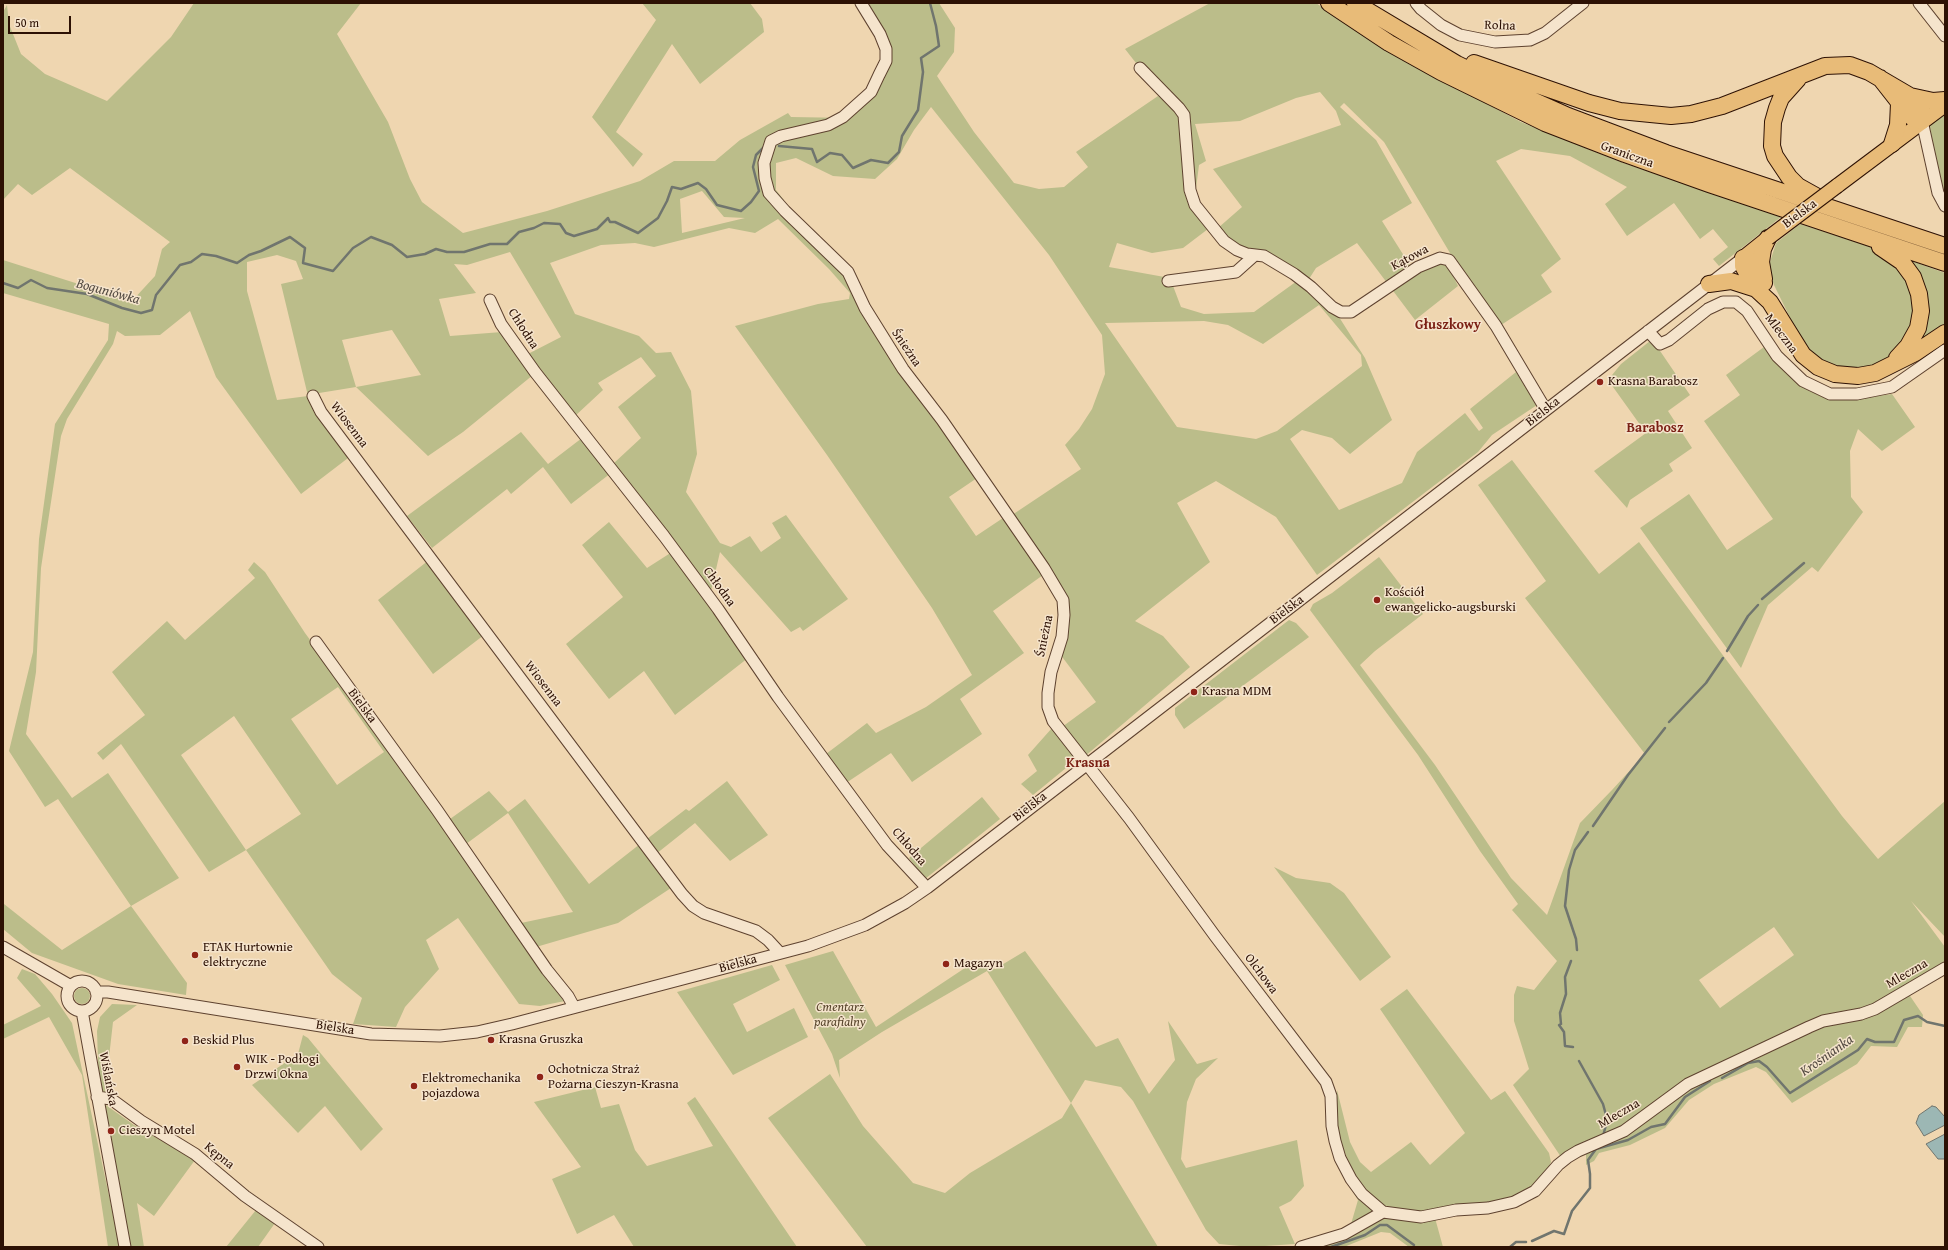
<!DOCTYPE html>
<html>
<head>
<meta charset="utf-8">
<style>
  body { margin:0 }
  #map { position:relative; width:1948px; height:1250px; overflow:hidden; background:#efd6b0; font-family:"Gentium Book Plus",serif }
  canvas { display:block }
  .frame { position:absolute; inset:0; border:4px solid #2d1104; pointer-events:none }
  .scale { position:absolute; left:8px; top:16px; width:63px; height:18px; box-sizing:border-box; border:2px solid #2d1104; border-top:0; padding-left:5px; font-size:12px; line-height:14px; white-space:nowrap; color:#2d1104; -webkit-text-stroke:3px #f5e4cc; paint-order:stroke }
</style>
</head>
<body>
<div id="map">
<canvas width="1948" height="1250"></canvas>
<div class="frame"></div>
<div class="scale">50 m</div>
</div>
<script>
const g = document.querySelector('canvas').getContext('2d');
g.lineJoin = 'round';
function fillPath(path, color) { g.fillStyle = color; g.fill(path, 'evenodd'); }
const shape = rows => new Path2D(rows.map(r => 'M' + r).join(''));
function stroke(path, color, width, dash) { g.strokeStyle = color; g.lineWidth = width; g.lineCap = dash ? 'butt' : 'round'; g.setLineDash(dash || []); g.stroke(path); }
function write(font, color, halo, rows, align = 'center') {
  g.font = font + ' "Gentium Book Plus",serif'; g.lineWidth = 3; g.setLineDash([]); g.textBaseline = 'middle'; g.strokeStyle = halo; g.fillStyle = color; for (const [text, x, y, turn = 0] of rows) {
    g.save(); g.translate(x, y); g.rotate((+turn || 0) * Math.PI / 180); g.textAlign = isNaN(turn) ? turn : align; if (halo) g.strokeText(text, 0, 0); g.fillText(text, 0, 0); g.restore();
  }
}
const green = shape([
  [194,3,361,3,337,34,388,122,410,179,422,202,463,233,547,211,640,181,674,161,715,161,740,140,788,113,791,117,851,118,870,99,892,54,888,42,869,5,871,3,939,3,955,28,954,52,937,76,974,132,1014,183,1039,189,1064,187,1088,167,1076,152,1158,96,1192,121,1136,63,1125,49,1210,3,1316,3,1355,30,1429,73,1521,122,1618,161,1781,217,1719,266,1713,259,1728,247,1713,229,1700,239,1674,203,1627,236,1605,204,1627,187,1570,156,1521,149,1496,161,1561,259,1541,275,1552,292,1501,325,1450,253,1384,142,1344,103,1340,107,1376,140,1412,203,1382,221,1411,267,1443,255,1458,286,1415,320,1357,243,1316,268,1309,279,1260,249,1245,250,1236,245,1218,228,1242,207,1213,169,1341,125,1336,111,1320,92,1296,98,1240,121,1195,124,1206,161,1199,165,1195,196,1208,229,1183,248,1152,253,1117,243,1109,267,1170,278,1181,307,1204,314,1254,312,1297,281,1339,317,1365,358,1392,420,1350,454,1332,438,1302,430,1290,439,1339,510,1402,483,1417,452,1465,413,1479,431,1483,428,1470,409,1516,372,1537,405,1492,435,1478,452,1317,575,1276,517,1216,481,1177,503,1210,562,1135,621,1163,636,1190,667,1084,757,1062,727,1096,702,1060,654,1068,597,1012,515,1081,469,1065,445,1079,429,1092,409,1105,374,1102,335,1049,255,931,107,914,130,897,159,875,179,833,176,796,158,776,163,776,190,784,200,775,204,848,277,977,478,949,497,976,536,1003,518,1043,575,993,611,1024,653,960,699,982,734,912,782,891,753,846,783,826,754,867,723,876,733,926,707,972,675,932,608,827,455,735,326,818,304,849,299,850,293,829,269,778,219,755,233,729,228,654,247,635,243,601,245,550,263,575,314,639,336,656,353,671,352,691,391,697,454,686,492,720,543,731,547,750,536,761,552,781,538,772,523,786,515,848,599,803,631,800,627,791,632,720,552,711,591,700,581,614,463,641,438,618,407,656,376,641,357,598,383,603,390,575,416,526,355,561,337,510,252,467,265,454,264,476,293,439,299,450,336,502,332,533,375,463,432,428,456,356,387,313,394,352,455,301,494,216,377,190,311,160,335,125,336,117,331,113,344,67,419,61,436,41,568,36,672,26,734,72,798,108,773,179,878,131,906,187,983,186,995,118,984,32,953,3,929,4,904,62,950,131,906,58,799,45,807,9,751,33,652,39,539,55,424,108,340,109,324,3,293,3,260,132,301,155,276,162,249,170,242,70,168,32,195,18,184,3,200,3,12,7,5,9,24,21,54,45,74,107,101,171,37],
  [702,191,724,217,745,218,682,233,680,199],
  [277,255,296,261,303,279,281,284,308,396,277,400,247,291,247,262],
  [1319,305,1361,355,1362,366,1277,431,1256,439,1177,427,1105,323,1204,321,1228,325,1263,344],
  [392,330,421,375,356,387,342,340],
  [642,3,750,3,762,19,764,32,700,84,672,44,616,132,643,154,633,167,592,117,656,20],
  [1945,112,1945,198,1931,147,1930,127,1932,120],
  [1800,224,1874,248,1893,262,1908,280,1914,295,1912,327,1893,355,1876,365,1857,370,1837,368,1816,358,1802,342,1774,285,1770,273,1770,262,1776,243],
  [1909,260,1945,273,1945,327,1913,349,1918,339],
  [1650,341,1656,345,1690,395,1668,411,1692,448,1669,464,1673,471,1630,500,1627,508,1594,471,1646,433,1608,380,1621,364],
  [1764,347,1795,381,1829,398,1863,398,1892,394,1915,427,1882,451,1858,429,1850,451,1851,497,1863,512,1818,572,1812,567,1768,605,1741,668,1640,528,1689,494,1727,550,1773,519,1704,421,1740,395,1726,375],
  [521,432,548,464,582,438,611,473,571,504,543,467,511,494,507,489,432,548,407,516],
  [1512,460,1599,574,1639,542,1842,816,1878,859,1945,801,1945,937,1911,901,1945,947,1945,964,1875,1005,1809,1022,1674,1088,1622,1129,1561,1157,1513,1085,1529,1069,1514,1021,1514,995,1517,986,1534,990,1557,961,1512,910,1518,904,1480,851,1418,755,1310,610,1313,604,1332,593,1379,557,1423,614,1375,651,1360,665,1435,765,1511,878,1547,915,1580,823,1612,790,1645,754,1525,598,1546,581,1478,485],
  [1774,927,1794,955,1720,1008,1699,980],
  [609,522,647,568,672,552,748,658,675,715,644,671,609,699,566,644,623,597,582,545],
  [429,560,484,635,433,674,378,600],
  [254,562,265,572,305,633,395,755,565,1001,540,1006,519,1004,458,918,426,940,439,969,405,1007,396,1027,353,1024,362,998,332,974,246,850,209,872,121,744,103,760,97,753,145,715,112,672,167,621,185,640,255,578,248,570],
  [338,687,384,752,337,785,291,719],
  [234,716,301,814,246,850,181,755],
  [1289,620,1296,623,1309,637,1184,729,1175,715,1175,708],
  [1052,728,1077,759,1033,795,1021,784,1037,771,1028,755],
  [727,781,768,835,730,861,695,823,656,854,647,839,686,809,689,811],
  [489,791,508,812,525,799,589,884,640,844,671,888,618,923,536,947,521,923,573,912,508,813,466,844,450,819],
  [982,797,1000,819,925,879,909,858],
  [1274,867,1296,878,1330,883,1344,893,1391,957,1360,981],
  [833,951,876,1027,974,962,982,961,995,969,1025,951,1096,1047,1118,1038,1149,1094,1175,1060,1168,1021,1197,1064,1218,1058,1196,1079,1187,1102,1181,1159,1186,1168,1297,1140,1304,1186,1291,1201,1279,1207,1295,1244,1250,1247,1219,1244,1206,1230,1133,1101,1121,1087,1085,1080,1071,1103,1158,1247,867,1247,768,1118,830,1074,863,1126,913,1183,945,1193,970,1173,1062,1118,1071,1103,987,971,882,1032,839,1060,840,1078,832,1054,785,965],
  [772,965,780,980,733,1004,747,1032,794,1008,808,1037,733,1075,677,992],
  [22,969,35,974,52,994,72,1023,120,1247,108,1247,82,1075,49,1017,3,1039,3,1025,41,1006,17,978],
  '74 996a8 8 0 1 1 16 0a8 8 0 1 1-16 0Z',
  [1407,989,1491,1100,1505,1091,1549,1153,1551,1162,1545,1175,1521,1195,1435,1218,1443,1247,1409,1247,1390,1233,1381,1232,1344,1247,1315,1247,1382,1218,1373,1211,1351,1224,1358,1200,1353,1192,1360,1184,1352,1170,1342,1146,1336,1127,1337,1090,1350,1142,1360,1162,1371,1172,1411,1142,1430,1165,1465,1133,1380,1009],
  [1908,993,1923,1015,1922,1027,1908,1027,1897,1047,1871,1046,1857,1064,1792,1103,1766,1072,1756,1067,1714,1084,1689,1100,1665,1128,1630,1145,1599,1153,1594,1161,1586,1165,1586,1153,1683,1092,1762,1056,1818,1026],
  [112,1004,137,1005,113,1022,105,1093,99,1090,97,1031,100,1017],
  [303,1035,308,1038,383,1129,361,1151,325,1106,298,1133,252,1085,298,1054],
  [595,1087,601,1108,619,1104,635,1150,647,1166,713,1146,687,1103,695,1097,797,1247,634,1247,614,1215,577,1234,552,1179,581,1167,534,1102],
  [103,1103,134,1125,195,1160,154,1216,137,1203,144,1247,131,1247],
  [256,1210,275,1223,258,1247,226,1247]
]);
const water = shape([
  [1932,1106,1936,1107,1945,1117,1945,1125,1924,1136,1916,1123,1919,1115,1932,1106],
  [1945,1134,1945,1159,1938,1159,1926,1144,1945,1134]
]);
const stream = shape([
  [779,146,812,149,817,162,830,153,842,155,853,168,871,160,888,163,899,152,902,136,918,110,923,72,921,58,939,46,936,26,930,3],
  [3,283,18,288,31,280,47,288,87,294,122,308,141,313,152,310,156,295,180,265,191,262,202,254,216,256,237,263,249,255,261,251,290,237,305,248,303,263,333,271,353,248,371,237,392,245,407,257,425,254,436,249,447,252,464,252,490,244,507,244,519,232,534,228,544,223,560,224,566,233,574,236,597,229,608,218,610,222,615,222,638,233,658,218,667,201,672,187,681,189,698,183,706,189,717,205,741,211,751,202,759,191,753,167,756,155,764,147],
  [1762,599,1804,563],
  [1727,651,1748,616,1758,605],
  [1669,722,1706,683,1723,658],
  [1593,826,1628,775,1665,728],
  [1577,950,1576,939,1565,906,1569,870,1575,850,1588,832],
  [1571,961,1565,977,1566,994,1560,1013,1561,1024,1559,1025,1564,1032,1565,1046,1573,1047],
  [1579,1061,1603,1104,1606,1115,1606,1125,1603,1136],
  [1722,1078,1748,1063,1759,1061,1767,1067,1790,1093,1858,1050,1867,1039,1875,1042,1894,1042,1904,1020,1918,1016,1927,1022,1945,1026],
  [1532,1241,1554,1231,1564,1234,1572,1211,1590,1188,1590,1174,1588,1160,1596,1149,1628,1140,1651,1127,1665,1124,1685,1097,1710,1081],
  [1331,1247,1365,1235,1380,1225,1387,1225,1414,1245],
  [1510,1247,1516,1242,1526,1242]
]);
const minor = shape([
  [861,3,880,34,886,49,886,61,879,75,871,92,843,117,828,125,781,136,771,141,764,163,765,178,769,193,785,211,848,272,865,308,903,369,942,420,1044,568,1063,600,1064,615,1062,637,1051,672,1048,693,1048,707,1053,721,1129,818,1215,936,1326,1082,1331,1096,1332,1126,1335,1141,1340,1158,1351,1179,1362,1194,1383,1212],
  [1416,3,1421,9,1441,25,1460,35,1495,42,1530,40,1545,33,1583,3],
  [1919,3,1945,36],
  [1140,68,1179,108,1184,115,1190,190,1195,205,1224,241,1237,250,1247,254,1264,256,1294,274,1311,287,1332,307,1341,312,1351,312,1418,267,1440,258,1449,260,1496,326,1546,410],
  [1922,121,1938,193,1945,206],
  [1168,281,1236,272,1255,255],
  [490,300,501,324,535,372,664,536,718,609,778,697,887,845,927,888],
  [1648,331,1660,344,1669,340,1708,309,1723,302,1736,302,1747,311,1777,356,1803,381,1830,394,1857,394,1892,387,1945,350],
  [313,396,321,412,682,894,693,906,704,913,756,931,768,940,780,953],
  [316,642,437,810,547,970,568,996,574,1007],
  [3,947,71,986],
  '67 996a15 15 0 1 1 30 0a15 15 0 1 1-30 0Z',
  [96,992,108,992,371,1034,440,1036,477,1032,512,1024,808,946,865,925,905,903,927,888,1743,258],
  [82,1011,125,1247],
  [97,1097,111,1099,141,1121,195,1154,245,1196,318,1247],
  [1301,1247,1344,1234,1383,1212,1421,1217,1456,1210,1488,1208,1514,1202,1535,1191,1558,1165,1568,1157,1578,1151,1624,1131,1688,1084,1809,1027,1823,1021,1861,1014,1875,1009,1945,968]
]);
const major = shape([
  [1837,186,1945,105],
  [1743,258,1768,238]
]);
const highway = shape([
  [1329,3,1389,43,1441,72,1545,123,1625,154,1709,184,1945,263],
  [1355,3,1457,64,1512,91,1568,116,1666,153,1945,246],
  [1474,63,1589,103,1620,111,1671,116,1691,114,1722,106,1825,66,1850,65,1869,72,1910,96,1919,104,1923,114,1922,121,1914,119,1909,115,1880,78],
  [1798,79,1781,98,1777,108,1773,122,1772,146,1775,156,1789,177,1798,186,1816,196],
  [1910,96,1933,101,1945,100],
  [1892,144,1898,125,1899,103],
  [1880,247,1902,262,1913,277,1919,294,1921,311,1918,328,1908,346,1897,358],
  [1764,279,1761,262,1763,249,1768,238],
  [1764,283,1750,261,1743,258,1743,266,1756,289,1770,302,1803,355,1818,367,1835,374,1858,376,1875,373,1915,353,1945,333],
  [1709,284,1731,281,1756,289]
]);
const majorBridge = shape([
  [1768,238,1837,186]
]);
const markers = [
  [1600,382,4,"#8f2418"],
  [1377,600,4,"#8f2418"],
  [1194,692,4,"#8f2418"],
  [195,955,4,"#8f2418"],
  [946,964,4,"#8f2418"],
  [491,1040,4,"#8f2418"],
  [185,1041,4,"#8f2418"],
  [237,1067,4,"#8f2418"],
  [540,1077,4,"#8f2418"],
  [414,1086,4,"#8f2418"],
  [111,1131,4,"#8f2418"]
];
const streetNames = [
  ["Rolna",1500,26,2],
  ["Graniczna",1627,155,20],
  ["Bielska",1800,214,-37],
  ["Kątowa",1410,258,-28],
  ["Chłodna",523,329,57],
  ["Mleczna",1781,334,53],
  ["Śnieżna",906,348,56],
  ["Bielska",1543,412,-38],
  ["Wiosenna",349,425,53],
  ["Chłodna",719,587,54],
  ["Bielska",1287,610,-37],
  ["Śnieżna",1045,636,-78],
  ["Wiosenna",543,684,53],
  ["Bielska",362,706,54],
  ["Bielska",1030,807,-38],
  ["Chłodna",909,847,49],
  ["Bielska",738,964,-15],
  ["Olchowa",1261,974,53],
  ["Mleczna",1907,974,-30],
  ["Bielska",335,1028,9],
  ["Wiślańska",108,1079,79],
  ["Mleczna",1619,1114,-30],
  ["Kępna",219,1156,39]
];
const poiNames = [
  ["Krasna Barabosz",1608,382],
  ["Kościół",1385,593],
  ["ewangelicko-augsburski",1385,608],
  ["Krasna MDM",1202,692],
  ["ETAK Hurtownie",203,948],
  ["elektryczne",203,963],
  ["Magazyn",954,964],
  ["Krasna Gruszka",499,1040],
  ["Beskid Plus",193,1041],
  ["WIK - Podłogi",245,1060],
  ["Drzwi Okna",245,1075],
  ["Ochotnicza Straż",548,1070],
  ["Pożarna Cieszyn-Krasna",548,1085],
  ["Elektromechanika",422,1079],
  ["pojazdowa",422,1094],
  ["Cieszyn Motel",119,1131]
];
const parkNames = [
  ["Cmentarz",840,1008],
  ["parafialny",840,1023]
];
const waterNames = [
  ["Boguniówka",108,292,15],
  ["Krośnianka",1827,1056,-35]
];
const neighbourhoodNames = [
  ["Głuszkowy",1448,325],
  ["Barabosz",1655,428],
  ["Krasna",1088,763]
];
fillPath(green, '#bbbd8a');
fillPath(water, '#9cb7b4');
stroke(water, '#70756e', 1);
stroke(stream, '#70756e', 2.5);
stroke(minor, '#5e422f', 13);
stroke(major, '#2d1104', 16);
stroke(highway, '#2d1104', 18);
stroke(minor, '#f5e4cc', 11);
stroke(major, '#e8bb78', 14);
stroke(highway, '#e8bb78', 16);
stroke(majorBridge, '#2d1104', 16, []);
stroke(majorBridge, '#e8bb78', 14);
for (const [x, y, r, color] of markers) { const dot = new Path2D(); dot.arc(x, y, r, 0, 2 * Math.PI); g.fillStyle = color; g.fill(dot); stroke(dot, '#f5e4cc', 1.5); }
write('13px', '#2d1104', '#f5e4cc', streetNames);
write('13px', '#2d1104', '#f5e4cc', poiNames, 'left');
write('italic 13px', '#58452c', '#f5e4cc', parkNames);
write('italic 14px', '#544b42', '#f5e4cc', waterNames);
write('bold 14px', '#7a1f14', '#f5e4cc', neighbourhoodNames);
</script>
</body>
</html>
